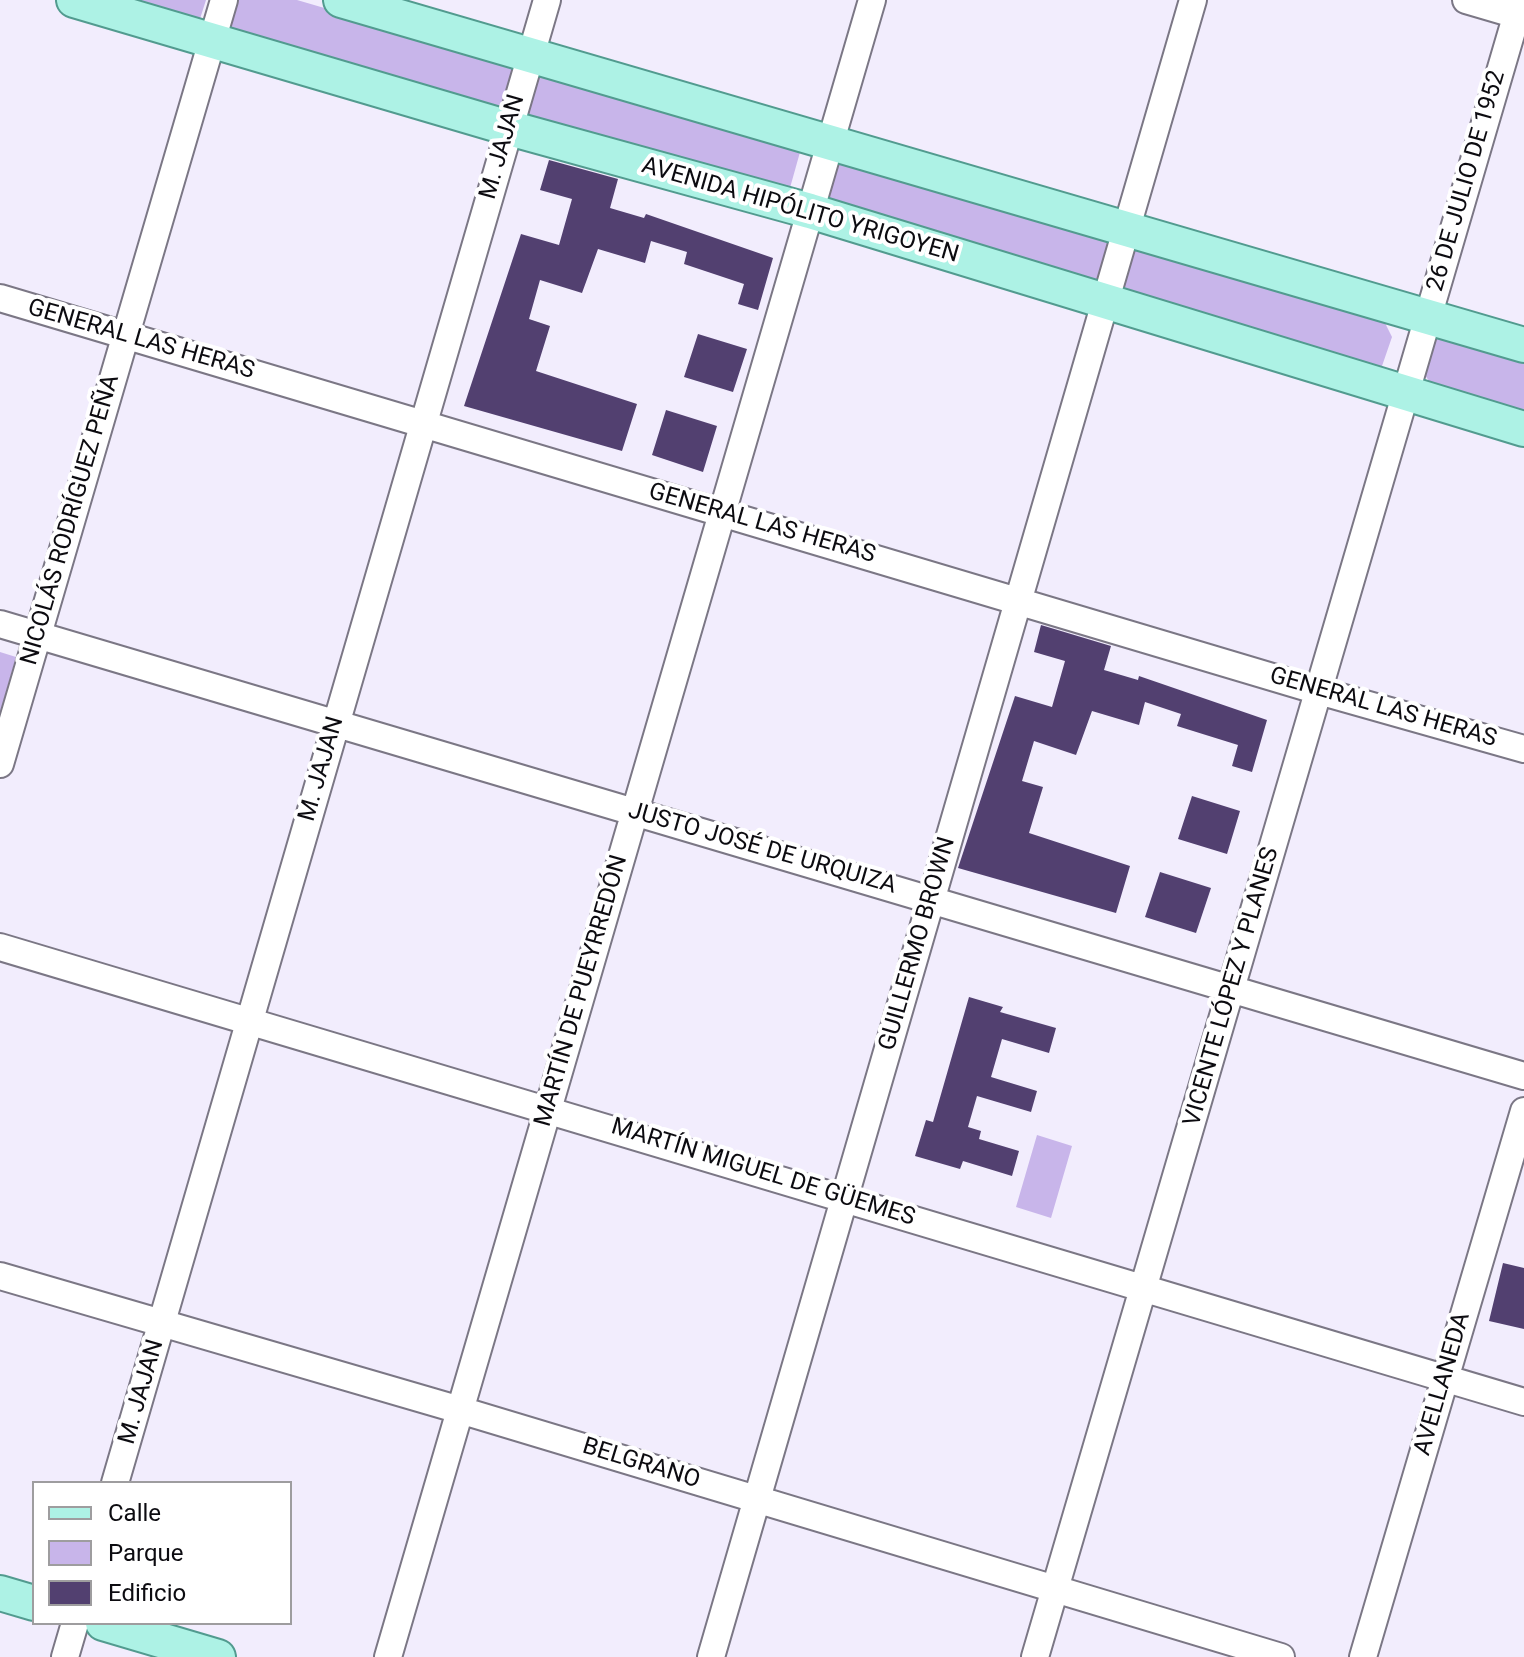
<!DOCTYPE html>
<html>
<head>
<meta charset="utf-8">
<style>
  body { margin:0 }
  #map { position:relative; width:1524px; height:1657px; overflow:hidden; background:#f2edfd; font-family:Roboto,sans-serif }
  canvas { display:block }
  .legend { position:absolute; left:32px; top:1481px; width:260px; height:144px; box-sizing:border-box; background:#fff; border:2px solid #9e9d9f; margin:0; padding:10px 14px; list-style:none; font-size:24px; color:#0c0b10 }
  .legend li { display:flex; align-items:center; gap:16px; height:40px }
  .legend b { width:40px; border:2px solid #9e9d9f }
</style>
</head>
<body>
<div id="map">
<canvas width="1524" height="1657"></canvas>
<ul class="legend">
<li><b style="height:10px;background:#adf2e5"></b>Calle</li>
<li><b style="height:22px;background:#c8b5ea"></b>Parque</li>
<li><b style="height:22px;background:#524070"></b>Edificio</li>
</ul>
</div>
<script>
const g = document.querySelector('canvas').getContext('2d');
g.lineJoin = 'round';
function fillPath(path, color) { g.fillStyle = color; g.fill(path, 'evenodd'); }
const shape = rows => new Path2D(rows.map(r => 'M' + r).join(''));
function stroke(path, color, width, dash) { g.strokeStyle = color; g.lineWidth = width; g.lineCap = dash ? 'butt' : 'round'; g.setLineDash(dash || []); g.stroke(path); }
function write(font, color, halo, rows, align = 'center') {
  g.font = font + ' Roboto,sans-serif'; g.lineWidth = 8; g.setLineDash([]); g.textBaseline = 'middle'; g.strokeStyle = halo; g.fillStyle = color; for (const [text, x, y, turn = 0] of rows) {
    g.save(); g.translate(x, y); g.rotate((+turn || 0) * Math.PI / 180); g.textAlign = isNaN(turn) ? turn : align; if (halo) g.strokeText(text, 0, 0); g.fillText(text, 0, 0); g.restore();
  }
}
const green = shape([
  [122,0,206,0,199,22],
  [239,0,297,0,516,64,502,112,229,32],
  [532,70,802,145,788,195,518,120],
  [837,155,1110,237,1095,287,822,205],
  [1129,242,1381,315,1392,337,1382,366,1364,372,1114,295],
  [1462,336,1524,354,1524,416,1435,389,1424,374,1426,352,1437,338],
  [0,652,16,657,0,713],
  [1037,1135,1072,1146,1051,1218,1016,1207]
]);
const building = shape([
  [549,160,618,179,610,208,644,218,646,214,773,258,758,310,738,304,744,284,684,264,687,252,651,241,645,263,598,249,582,293,540,280,529,319,550,326,536,371,637,404,622,451,464,406,521,234,559,245,572,199,540,190],
  [698,334,747,349,733,392,684,377],
  [666,410,717,426,703,472,652,455],
  [1041,625,1111,646,1104,670,1138,680,1139,676,1267,720,1252,772,1232,766,1238,745,1177,726,1181,714,1145,702,1139,725,1092,711,1076,755,1034,741,1022,781,1043,787,1029,833,1130,866,1116,913,958,868,1015,696,1052,707,1065,661,1034,652],
  [1192,796,1240,811,1227,854,1178,839],
  [1160,872,1211,888,1196,933,1145,917],
  [969,997,1003,1007,1000,1012,1056,1028,1049,1053,1002,1039,991,1077,1037,1091,1031,1112,977,1096,968,1127,981,1131,979,1139,1019,1151,1012,1176,963,1161,960,1169,915,1156,926,1120,933,1122],
  [1503,1263,1524,1268,1524,1329,1489,1321]
]);
const minor = shape([
  [1466,0,1524,17],
  [0,298,1319,691,1524,749],
  [0,624,1524,1076],
  [0,764,224,0],
  [0,947,1524,1402],
  [0,1276,460,1410,1281,1657],
  [115,1483,547,0],
  [65,1657,75,1623],
  [388,1657,872,0],
  [711,1657,1193,0],
  [1035,1657,1521,0],
  [1363,1657,1524,1111]
]);
const major = shape([
  [74,0,509,128,810,211,1524,429],
  [341,0,1524,345],
  [0,1593,34,1603],
  [103,1623,218,1657]
]);
const streetNames = [
  ["M. JAJAN",503,147,-74],
  ["26 DE JULIO DE 1952",1467,181,-74],
  ["AVENIDA HIPÓLITO YRIGOYEN",800,211,16],
  ["GENERAL LAS HERAS",141,340,16],
  ["NICOLÁS RODRÍGUEZ PEÑA",71,520,-74],
  ["GENERAL LAS HERAS",762,524,16],
  ["GENERAL LAS HERAS",1383,708,16],
  ["M. JAJAN",322,769,-74],
  ["JUSTO JOSÉ DE URQUIZA",762,849,16],
  ["GUILLERMO BROWN",918,944,-74],
  ["VICENTE LÓPEZ Y PLANES",1232,987,-74],
  ["MARTÍN DE PUEYRREDÓN",582,991,-74],
  ["MARTÍN MIGUEL DE GÜEMES",763,1173,17],
  ["AVELLANEDA",1443,1384,-74],
  ["M. JAJAN",142,1392,-74],
  ["BELGRANO",641,1464,17]
];
fillPath(green, '#c8b5ea');
fillPath(building, '#524070');
stroke(minor, '#7b7785', 30);
stroke(major, '#529b8f', 38);
stroke(minor, '#fff', 26);
stroke(major, '#adf2e5', 34);
write('24px', '#0c0b10', '#fff', streetNames);
</script>
</body>
</html>
